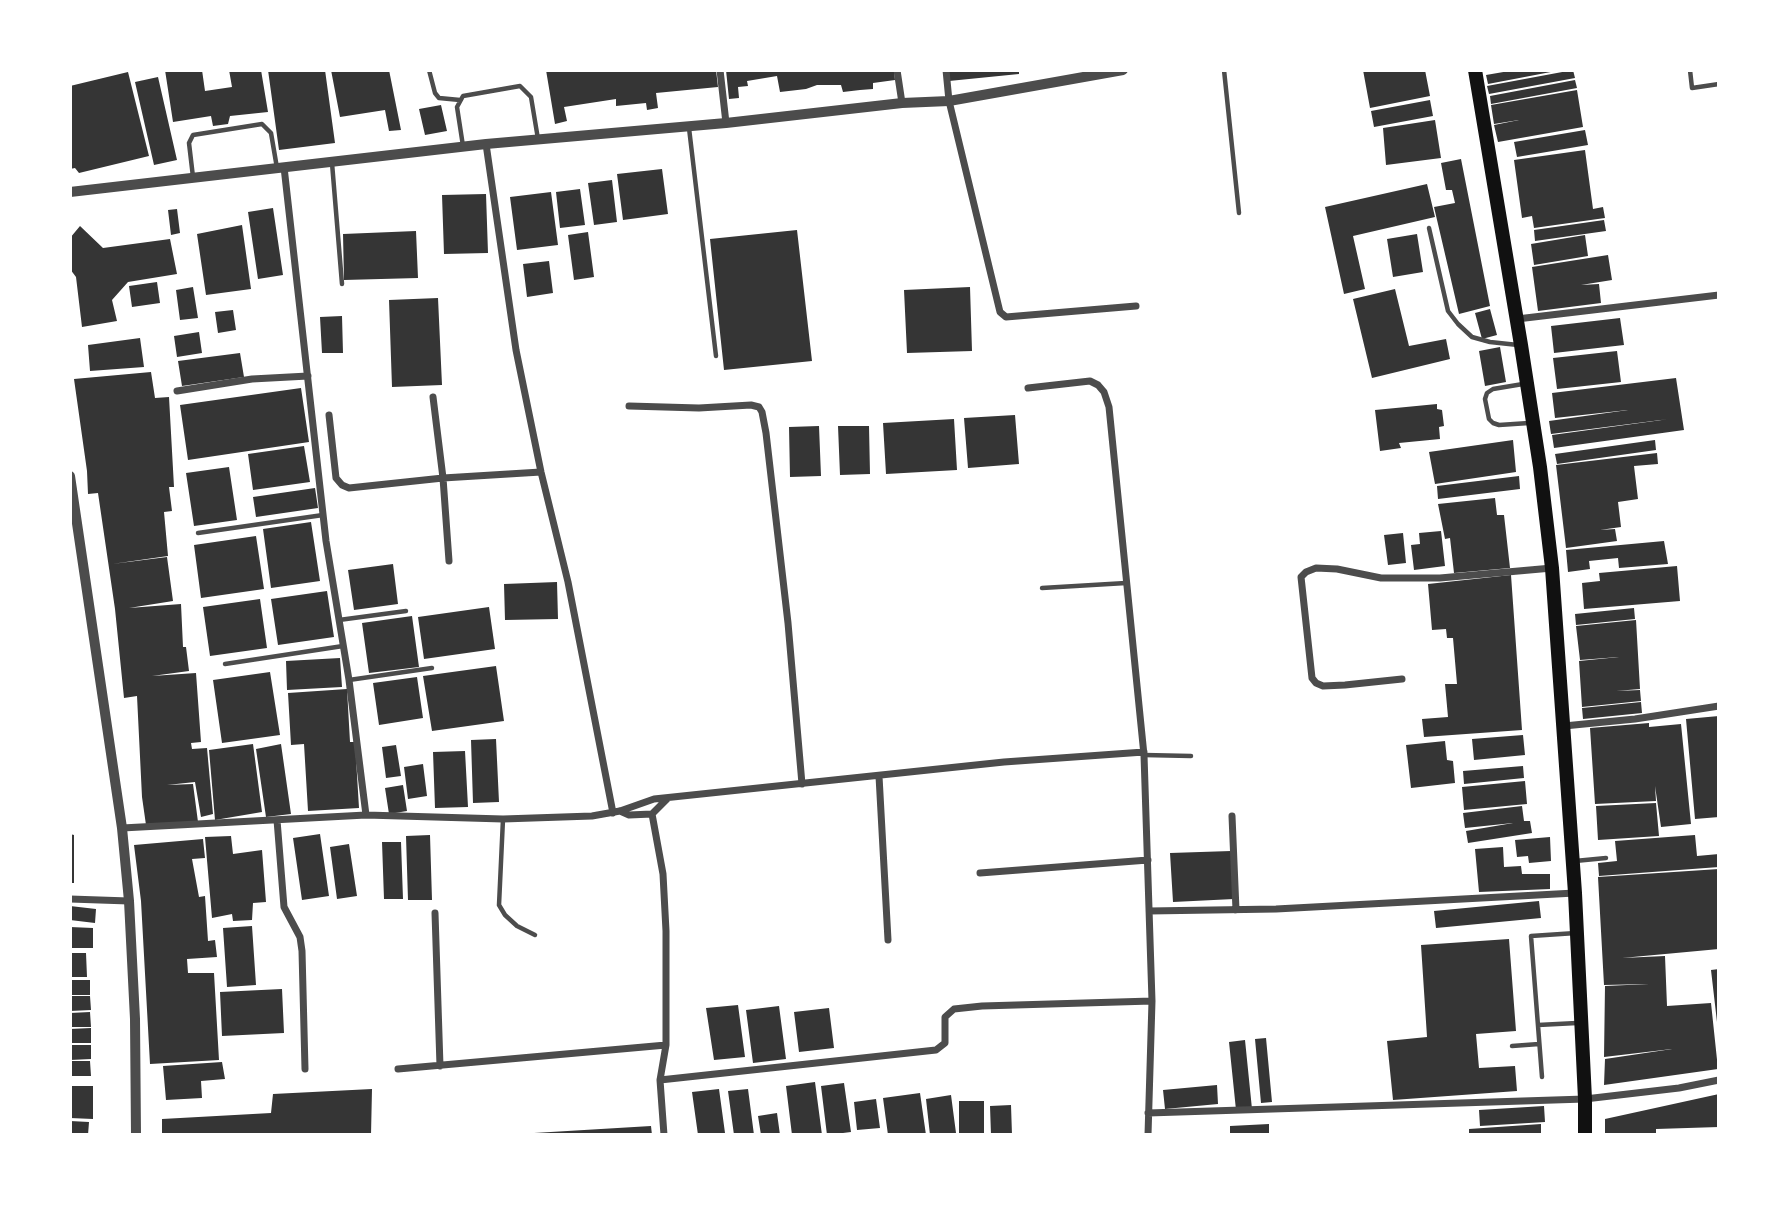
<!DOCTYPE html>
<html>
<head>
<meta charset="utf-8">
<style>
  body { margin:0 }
  #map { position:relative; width:1789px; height:1205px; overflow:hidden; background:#fff; font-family:"Zilla Slab",serif }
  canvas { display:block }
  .frame { position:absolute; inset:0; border:72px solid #fff; pointer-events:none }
</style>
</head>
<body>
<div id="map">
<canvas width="1789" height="1205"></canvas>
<div class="frame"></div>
</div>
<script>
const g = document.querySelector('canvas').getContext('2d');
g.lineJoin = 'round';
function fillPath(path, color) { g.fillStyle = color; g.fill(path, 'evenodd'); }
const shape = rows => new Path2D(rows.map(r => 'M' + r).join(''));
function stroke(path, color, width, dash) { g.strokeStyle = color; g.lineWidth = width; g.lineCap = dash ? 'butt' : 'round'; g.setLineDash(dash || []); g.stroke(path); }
const building = shape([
  [165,70,202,70,205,91,232,87,229,70,261,70,268,112,230,116,228,124,213,126,211,116,173,122],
  [268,70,325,70,335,143,279,150],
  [331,70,389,70,401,130,389,131,385,110,340,117],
  [546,70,716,70,718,87,656,93,658,108,647,110,646,103,616,106,616,99,564,107,567,121,555,124],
  [726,70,894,70,895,80,873,83,873,89,860,90,843,92,841,85,817,85,806,89,780,92,777,76,747,81,748,86,738,87,739,98,729,99],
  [948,70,1019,70,1019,74,949,81],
  [1363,70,1425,70,1430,96,1370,108],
  [1515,70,1556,70,1556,71,1488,84,1486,75],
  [1573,70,1575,78,1489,94,1487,86],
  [128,72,149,156,79,173,75,168,70,169,70,86],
  [158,77,177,160,154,165,135,82],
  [1575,80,1577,88,1491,104,1490,96],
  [1577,90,1583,127,1498,142,1494,125,1519,120,1494,124,1491,105],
  [1430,100,1433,116,1374,127,1371,111],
  [441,105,447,131,425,135,419,109],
  [1435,120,1441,158,1386,165,1383,128],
  [1585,130,1588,145,1517,157,1514,142],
  [1585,150,1593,209,1603,207,1605,218,1534,228,1532,216,1522,218,1514,160],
  [1461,159,1490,306,1459,314,1434,207,1455,203,1452,190,1446,190,1441,163],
  [662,169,668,214,623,220,617,174],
  [612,180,617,222,594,225,588,183],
  [1427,184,1435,217,1353,236,1365,289,1344,294,1325,207],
  [580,189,585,225,560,228,556,192],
  [551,192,558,245,517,250,510,197],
  [486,194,488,253,444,254,442,195],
  [273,208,283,275,258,279,248,212],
  [177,209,180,233,171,235,168,210],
  [1604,220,1606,231,1535,241,1534,230],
  [242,225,251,289,206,295,197,234],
  [80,226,103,248,170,239,177,274,128,282,112,300,117,321,82,327,76,277,70,269,70,238],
  [797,230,812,361,724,370,710,239],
  [416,231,418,278,344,280,343,234],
  [588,232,594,277,574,280,568,235],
  [1417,234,1423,272,1393,277,1387,239],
  [1585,235,1588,256,1534,265,1531,244],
  [1608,255,1612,280,1581,285,1599,284,1601,303,1538,311,1532,267],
  [549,261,553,293,527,297,523,264],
  [157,282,160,303,132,307,129,286],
  [193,287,198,318,180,320,176,290],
  [970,287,972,351,907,353,904,290],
  [1395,289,1409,346,1446,339,1450,359,1372,378,1353,299],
  [438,298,442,385,392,387,389,300],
  [1490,309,1497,335,1482,339,1475,313],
  [233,310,236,330,218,333,215,312],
  [342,316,343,353,322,353,320,317],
  [1620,318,1624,345,1554,353,1551,326],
  [199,332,202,353,177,357,174,336],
  [140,338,144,367,90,371,88,345],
  [1500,347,1506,382,1485,386,1479,351],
  [1617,351,1621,382,1557,389,1553,358],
  [240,353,244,377,182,386,178,361],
  [151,372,155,398,169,397,174,487,169,487,172,511,164,512,168,556,112,564,167,557,173,601,129,608,181,604,183,647,186,647,189,671,152,676,196,673,201,742,191,743,192,749,207,748,213,814,201,817,195,782,167,785,193,784,198,822,146,825,142,797,137,696,124,698,115,609,98,493,88,494,87,471,74,379],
  [1676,378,1684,430,1554,448,1552,435,1669,419,1551,434,1549,421,1628,410,1555,418,1552,393],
  [301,388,309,442,188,460,180,405],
  [1437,404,1437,409,1442,410,1444,426,1439,427,1440,439,1399,443,1401,448,1380,451,1375,410],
  [1015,415,1019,464,968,468,964,418],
  [954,419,957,470,886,474,883,423],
  [819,426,821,476,790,477,789,427],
  [838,426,869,426,870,474,840,475],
  [1513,440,1516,472,1435,484,1429,452],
  [1655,440,1656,450,1557,464,1555,454],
  [304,446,310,482,253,490,248,454],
  [1657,453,1658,464,1634,466,1638,499,1618,502,1621,527,1600,530,1615,529,1617,541,1566,548,1556,465],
  [229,467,237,520,194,526,186,473],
  [1519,476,1520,489,1438,499,1437,486],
  [315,488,318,508,256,517,253,497],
  [1495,498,1497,515,1504,515,1510,568,1454,573,1450,538,1445,539,1438,504],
  [311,522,320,581,271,588,263,529],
  [1441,531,1445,566,1414,570,1411,545,1420,544,1419,533],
  [1403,533,1406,563,1388,565,1384,535],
  [256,536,264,589,201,598,194,545],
  [1664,541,1668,564,1619,568,1618,558,1589,561,1590,569,1568,572,1566,550],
  [393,564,398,604,354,610,348,570],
  [1677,566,1680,601,1584,609,1582,583,1600,581,1599,573],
  [1511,575,1522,730,1424,737,1422,719,1448,717,1445,684,1457,684,1453,638,1447,638,1446,629,1432,630,1428,584],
  [557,582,558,619,505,620,504,584],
  [327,591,334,637,278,645,271,599],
  [260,599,267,648,210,656,203,607],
  [489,607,495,649,424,659,418,617],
  [1634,608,1635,619,1576,625,1575,614],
  [412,616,419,667,369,673,362,623],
  [1636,620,1640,689,1616,691,1640,690,1641,701,1582,707,1579,661,1619,657,1580,660,1576,626],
  [340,658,342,687,287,690,286,661],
  [496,666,504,721,432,731,423,676],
  [270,672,280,735,222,743,213,680],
  [417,677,423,718,379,725,373,683],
  [347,689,350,742,355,742,359,808,308,811,304,744,291,745,288,693],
  [1641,702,1642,713,1583,719,1582,708],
  [1719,716,1719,817,1695,819,1686,719],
  [1649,723,1649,727,1681,724,1691,824,1661,827,1655,786,1656,801,1595,804,1590,728],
  [1523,735,1525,755,1474,760,1472,739],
  [496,739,499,802,473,803,471,740],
  [1445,741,1447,760,1453,761,1455,783,1411,788,1406,745],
  [253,744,262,812,215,820,209,750],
  [281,744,291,814,266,817,256,749],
  [396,745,401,776,386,778,382,747],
  [465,751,468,807,435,808,433,752],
  [423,764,427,796,408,799,404,767],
  [1523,766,1524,778,1464,784,1463,771],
  [1525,781,1527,804,1464,810,1462,787],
  [403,785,407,811,389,814,385,788],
  [1656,803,1659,836,1598,840,1596,806],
  [1522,806,1524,821,1530,821,1532,833,1468,843,1466,831,1513,823,1465,828,1463,813],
  [70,834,74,835,74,883,70,883],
  [320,834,329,896,302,900,293,838],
  [430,835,432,900,408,900,406,836],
  [1695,835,1697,856,1719,854,1719,867,1599,876,1598,863,1617,861,1615,841],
  [231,836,233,854,262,850,266,902,253,903,252,920,233,921,232,914,212,918,205,837],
  [1550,837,1551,861,1529,863,1528,856,1517,857,1515,840],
  [203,839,205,858,192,859,199,897,205,896,208,941,215,940,217,957,187,959,188,973,214,973,219,1060,150,1064,141,901,134,845],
  [382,842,401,842,403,899,384,899],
  [349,844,357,896,337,899,330,847],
  [1503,847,1504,867,1521,866,1522,874,1550,874,1550,889,1479,892,1475,849],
  [1231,851,1234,899,1173,902,1170,853],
  [1719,869,1719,949,1622,958,1665,956,1667,1006,1711,1003,1718,1069,1604,1085,1605,1059,1672,1049,1604,1057,1605,986,1649,984,1604,985,1598,877],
  [1539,901,1541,918,1436,928,1434,911],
  [70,906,96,909,95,923,70,920],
  [252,926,256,985,227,987,223,928],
  [70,927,93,928,93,948,70,948],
  [1509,939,1516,1031,1476,1034,1479,1068,1515,1066,1517,1091,1393,1100,1387,1041,1427,1037,1421,945],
  [70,953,86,953,87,977,70,977],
  [1719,969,1719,1022,1717,1022,1711,970],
  [70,980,90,980,90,995,70,995],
  [282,989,284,1033,222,1036,220,992],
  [70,996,90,996,91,1010,70,1011],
  [738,1005,745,1057,714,1060,706,1008],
  [779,1006,786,1059,753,1063,746,1010],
  [829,1008,834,1048,799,1052,794,1012],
  [90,1012,91,1027,70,1027,70,1013],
  [91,1028,91,1043,70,1043,70,1029],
  [1266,1038,1272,1102,1261,1103,1255,1039],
  [1245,1040,1252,1109,1236,1110,1229,1042],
  [70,1045,91,1045,91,1059,70,1060],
  [70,1061,90,1061,91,1076,70,1076],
  [222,1062,225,1079,201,1081,202,1098,166,1100,163,1066],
  [815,1082,822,1135,792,1135,786,1086],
  [844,1083,851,1132,827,1135,821,1086],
  [1217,1085,1218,1104,1165,1109,1163,1090],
  [70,1086,93,1086,93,1119,70,1118],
  [372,1089,371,1135,162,1135,162,1119,271,1113,273,1094],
  [719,1089,725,1133,698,1135,692,1092],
  [748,1089,754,1135,734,1135,728,1091],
  [920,1093,926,1135,888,1135,883,1098],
  [1719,1094,1719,1127,1656,1129,1656,1135,1605,1135,1605,1119],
  [951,1095,956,1133,930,1135,926,1099],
  [876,1099,880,1128,857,1130,854,1102],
  [959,1101,984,1101,984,1135,959,1135],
  [1011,1105,1012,1135,991,1135,990,1106],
  [1544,1106,1545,1122,1480,1126,1479,1110],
  [777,1113,780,1135,761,1135,758,1116],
  [70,1121,89,1122,88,1135,70,1135],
  [1269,1124,1269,1135,1230,1135,1230,1126],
  [1541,1124,1541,1135,1469,1135,1469,1129],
  [651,1126,652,1135,535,1135,534,1133]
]);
const service = shape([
  [429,70,435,93,439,98,460,100],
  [1224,70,1239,213],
  [1690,70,1692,88,1719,84],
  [689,128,716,356],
  [463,146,457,107,463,96,520,86,531,97,538,139],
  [332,163,342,284],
  [193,177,189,143,193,135,262,124,271,133,277,168],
  [1429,228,1448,311,1458,324,1472,337,1490,342,1518,345],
  [1523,384,1493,389,1487,393,1485,399,1489,419,1493,423,1499,425,1529,423],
  [198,533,323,515],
  [1042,588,1126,583],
  [339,620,406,611],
  [225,664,343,646],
  [349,680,432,668],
  [1144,755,1191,756],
  [503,819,499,905,505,915,517,926,535,935],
  [1575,861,1606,858],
  [1538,1025,1577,1023],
  [1512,1046,1539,1044],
  [1542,1077,1531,936,1576,933]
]);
const minor = shape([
  [720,70,726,123],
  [897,70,902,103],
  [946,70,949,101,1000,312,1006,317,1136,306],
  [486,144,516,350,541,472,568,582,613,813],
  [284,167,326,541,349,680,366,815],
  [1517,319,1719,295],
  [1028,388,1090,381,1098,385,1104,392,1109,407,1144,755,1152,1001,1148,1135],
  [177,391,252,379,308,376],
  [433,397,443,478,449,561],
  [629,406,699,408,751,405,759,407,762,412,766,433,788,623,802,784],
  [329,415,336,478,342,485,349,488,443,478,541,472],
  [1402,679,1345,685,1323,686,1316,683,1312,678,1301,577,1306,572,1316,568,1337,569,1381,578,1440,578,1552,568],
  [1564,726,1635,719,1719,706],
  [879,776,888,940],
  [620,811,629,815,652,814],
  [1232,816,1236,910],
  [277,820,284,907,300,937,302,951,305,1069],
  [122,828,366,815,503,819,592,816,620,811,654,799,1004,762,1144,752],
  [980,873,1148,860],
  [70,899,129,901],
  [1149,911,1276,909,1575,893],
  [435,913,440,1066],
  [398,1069,666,1045],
  [660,1080,936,1050,945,1043,945,1017,954,1009,982,1006,1152,1001],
  [1148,1113,1585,1099,1679,1088,1719,1080],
  [664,1135,660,1080,666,1045,666,931,663,874,652,814,667,799]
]);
const tertiary = shape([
  [70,192,486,144,726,123,902,103,949,101,1123,70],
  [70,476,122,828,129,901,135,1019,136,1135]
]);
const primary = shape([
  [1475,70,1521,345,1540,467,1552,568,1575,893,1585,1099,1585,1135]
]);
fillPath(building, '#353535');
stroke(service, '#4c4c4c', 4.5);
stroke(minor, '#4c4c4c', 7);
stroke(tertiary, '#4c4c4c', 10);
stroke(primary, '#111', 14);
</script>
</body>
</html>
